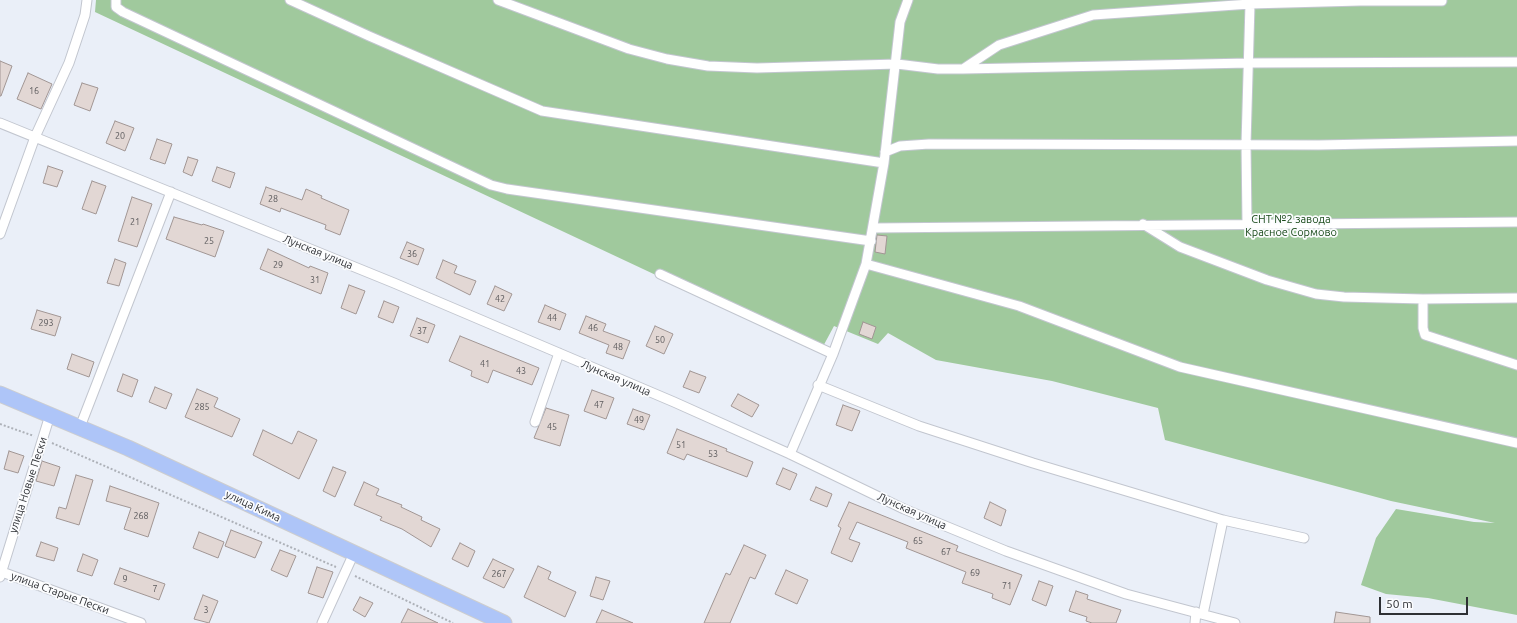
<!DOCTYPE html>
<html>
<head>
<meta charset="utf-8">
<style>
  body { margin:0 }
  #map { position:relative; width:1517px; height:623px; overflow:hidden; background:#eaeff8; font-family:Ubuntu,sans-serif }
  canvas { display:block }
  .scale { position:absolute; left:1379px; top:597px; width:89px; height:18px; box-sizing:border-box; border:2px solid #2e3034; border-top:0; padding-left:5px; font-size:12px; line-height:14px; white-space:nowrap; color:#2e3034; -webkit-text-stroke:3px #fbfcfe; paint-order:stroke }
</style>
</head>
<body>
<div id="map">
<canvas width="1517" height="623"></canvas>
<div class="scale">50 m</div>
</div>
<script>
const g = document.querySelector('canvas').getContext('2d');
g.lineJoin = 'round';
function fillPath(path, color) { g.fillStyle = color; g.fill(path, 'evenodd'); }
const shape = rows => new Path2D(rows.map(r => 'M' + r).join(''));
function stroke(path, color, width, dash) { g.strokeStyle = color; g.lineWidth = width; g.lineCap = dash ? 'butt' : 'round'; g.setLineDash(dash || []); g.stroke(path); }
function write(font, color, halo, rows, align = 'center') {
  g.font = font + ' Ubuntu,sans-serif'; g.lineWidth = 3.5; g.setLineDash([]); g.textBaseline = 'middle'; g.strokeStyle = halo; g.fillStyle = color; for (const [text, x, y, turn = 0] of rows) {
    g.save(); g.translate(x, y); g.rotate((+turn || 0) * Math.PI / 180); g.textAlign = isNaN(turn) ? turn : align; if (halo) g.strokeText(text, 0, 0); g.fillText(text, 0, 0); g.restore();
  }
}
const green = shape([
  [96,0,1517,0,1517,615,1428,598,1386,594,1361,585,1376,538,1396,509,1474,522,1495,523,1391,501,1165,440,1158,408,1052,381,936,360,888,333,878,344,834,326,820,352,95,12]
]);
const building = shape([
  [0,61,12,66,1,96,0,96,0,61],
  [28,73,52,84,41,109,17,99,28,73],
  [82,83,98,88,90,111,74,105,82,83],
  [115,121,134,128,125,151,106,143,115,121],
  [157,139,172,144,165,164,150,159,157,139],
  [188,157,198,160,192,176,183,172,188,157],
  [48,166,63,171,57,187,43,183,48,166],
  [217,167,235,173,230,188,212,181,217,167],
  [92,181,106,186,96,214,82,209,92,181],
  [266,187,302,200,306,189,322,196,321,198,349,210,340,235,325,229,326,225,281,208,280,212,260,204,266,187],
  [132,197,152,204,137,247,118,241,132,197],
  [174,217,202,225,203,224,224,231,215,257,166,239,174,217],
  [877,235,887,236,885,254,875,252,877,235],
  [407,242,424,249,418,265,400,258,407,242],
  [268,249,309,268,310,266,328,273,321,294,260,269,268,249],
  [115,259,126,263,119,286,107,283,115,259],
  [443,260,457,266,454,273,476,281,470,295,436,278,443,260],
  [349,285,365,291,356,314,341,308,349,285],
  [495,286,512,294,504,311,487,304,495,286],
  [384,301,399,307,393,323,378,317,384,301],
  [545,305,566,314,560,330,538,322,545,305],
  [37,310,61,317,55,336,31,329,37,310],
  [586,316,606,324,603,331,630,341,623,359,606,353,609,345,579,333,586,316],
  [417,318,435,325,428,343,410,336,417,318],
  [863,322,876,327,872,339,859,334,863,322],
  [655,326,673,334,664,354,646,346,655,326],
  [460,336,539,368,532,385,493,370,488,383,471,376,472,371,449,361,460,336],
  [72,354,94,362,89,377,67,369,72,354],
  [690,371,706,377,699,393,683,387,690,371],
  [123,374,138,380,132,397,117,391,123,374],
  [155,387,172,394,166,409,149,402,155,387],
  [197,389,218,398,214,407,240,419,232,437,185,417,197,389],
  [592,390,614,398,606,419,584,411,592,390],
  [738,394,759,405,752,417,731,406,738,394],
  [843,405,860,411,852,431,836,425,843,405],
  [546,408,569,415,560,446,534,438,546,408],
  [633,409,650,415,644,430,627,424,633,409],
  [677,429,727,449,726,451,753,462,747,477,687,454,684,460,667,453,677,429],
  [263,430,292,444,298,431,317,440,299,479,253,455,263,430],
  [9,451,24,456,18,473,4,469,9,451],
  [42,461,60,467,54,486,36,481,42,461],
  [333,467,346,472,335,497,323,491,333,467],
  [783,468,797,474,790,490,776,484,783,468],
  [76,475,93,480,79,525,56,518,59,507,66,509,76,475],
  [364,482,379,489,376,495,402,505,401,507,422,517,421,520,440,529,431,547,402,529,380,520,382,517,354,505,364,482],
  [110,486,159,503,148,537,124,529,131,508,106,501,110,486],
  [816,487,832,494,827,507,810,500,816,487],
  [849,502,958,546,956,551,1022,575,1010,605,992,598,993,594,962,583,966,572,906,548,908,542,857,522,849,539,860,543,852,562,831,553,841,528,838,526,849,502],
  [990,502,1006,510,1001,526,984,518,990,502],
  [231,530,262,542,255,558,225,546,231,530],
  [199,532,224,542,218,558,193,548,199,532],
  [41,542,58,548,54,561,36,556,41,542],
  [460,543,475,551,468,567,452,559,460,543],
  [744,545,766,555,755,579,750,577,730,623,704,623,726,573,730,575,744,545],
  [280,550,296,556,287,577,271,570,280,550],
  [83,554,98,560,92,576,77,571,83,554],
  [493,559,514,569,504,588,483,578,493,559],
  [538,566,551,572,548,579,576,592,565,617,524,597,538,566],
  [317,567,333,572,323,598,308,593,317,567],
  [120,568,165,584,159,600,114,584,120,568],
  [786,570,808,580,797,604,775,594,786,570],
  [596,577,610,581,603,600,590,596,596,577],
  [1039,581,1053,586,1046,606,1032,600,1039,581],
  [1076,591,1088,595,1087,599,1121,610,1116,623,1092,623,1086,621,1087,617,1069,611,1076,591],
  [203,595,218,601,209,623,194,619,203,595],
  [360,597,373,603,365,617,353,610,360,597],
  [408,609,438,623,401,623,408,609],
  [602,610,633,623,596,623,602,610],
  [1336,612,1370,617,1370,623,1334,623,1336,612]
]);
const path = shape([
  [0,424,34,436],
  [52,443,336,567],
  [355,576,453,623]
]);
const street = shape([
  [116,0,116,7,123,12,491,185,507,189,871,241],
  [290,0,369,36,542,111,884,163],
  [498,0,629,49,667,59,708,66,757,68,897,64,938,69,963,69,1249,63,1517,62],
  [963,69,999,45,1093,15,1250,4,1360,1,1442,1],
  [0,123,394,283,674,402,790,454,904,509,1006,551,1126,594,1235,623],
  [885,152,900,146,929,144,1319,145,1517,141],
  [1247,223,1246,144,1250,4],
  [1143,224,1180,247,1267,280,1316,294,1344,297,1423,299,1517,298],
  [873,228,1517,222],
  [0,234,35,137,69,63,85,15,87,0],
  [866,264,1019,306,1180,367,1517,443],
  [660,274,833,354],
  [1423,299,1423,328,1425,335,1517,365],
  [818,385,919,426,1033,463,1223,520,1304,538],
  [535,422,559,353],
  [80,427,171,192],
  [790,454,833,354,866,264,884,163,900,22,908,0],
  [2,572,141,623],
  [0,577,50,415],
  [1203,614,1223,520],
  [322,623,354,553],
  [1195,623,1196,612]
]);
const primary = shape([
  [0,394,128,448,504,623]
]);
const numberNames = [
  ["16",34,91],
  ["20",120,136],
  ["28",273,199],
  ["21",135,222],
  ["25",209,241],
  ["36",412,254],
  ["29",278,265],
  ["31",315,280],
  ["42",500,299],
  ["44",552,318],
  ["293",46,323],
  ["46",593,328],
  ["37",422,331],
  ["50",660,340],
  ["48",618,347],
  ["41",485,364],
  ["43",521,371],
  ["47",599,405],
  ["285",202,407],
  ["49",639,420],
  ["45",552,427],
  ["51",681,445],
  ["53",713,454],
  ["268",141,516],
  ["65",918,541],
  ["67",946,552],
  ["69",975,573],
  ["267",499,574],
  ["9",125,579],
  ["71",1007,586],
  ["7",155,589],
  ["3",206,610]
];
const parkNames = [
  ["СНТ №2 завода",1291,219],
  ["Красное Сормово",1291,232]
];
const streetNames = [
  ["Лунская улица",318,252,22],
  ["Лунская улица",616,378,23],
  ["улица Новые Пески",28,485,-72],
  ["улица Кима",253,506,25],
  ["Лунская улица",912,511,24],
  ["улица Старые Пески",60,593,20]
];
fillPath(green, '#a0c99d');
fillPath(building, '#e2d7d4');
stroke(building, '#a19694', 1);
stroke(street, '#c2c6cf', 11);
stroke(primary, '#cdcdce', 17);
stroke(path, '#adb1b8', 2, [2, 2]);
stroke(street, '#fff', 9);
stroke(primary, '#aec5f8', 15);
write('9px', '#5b5a5c', null, numberNames);
write('11px', '#194a1a', '#fbfcfe', parkNames);
write('11px', '#2e3034', '#fbfcfe', streetNames);
</script>
</body>
</html>
